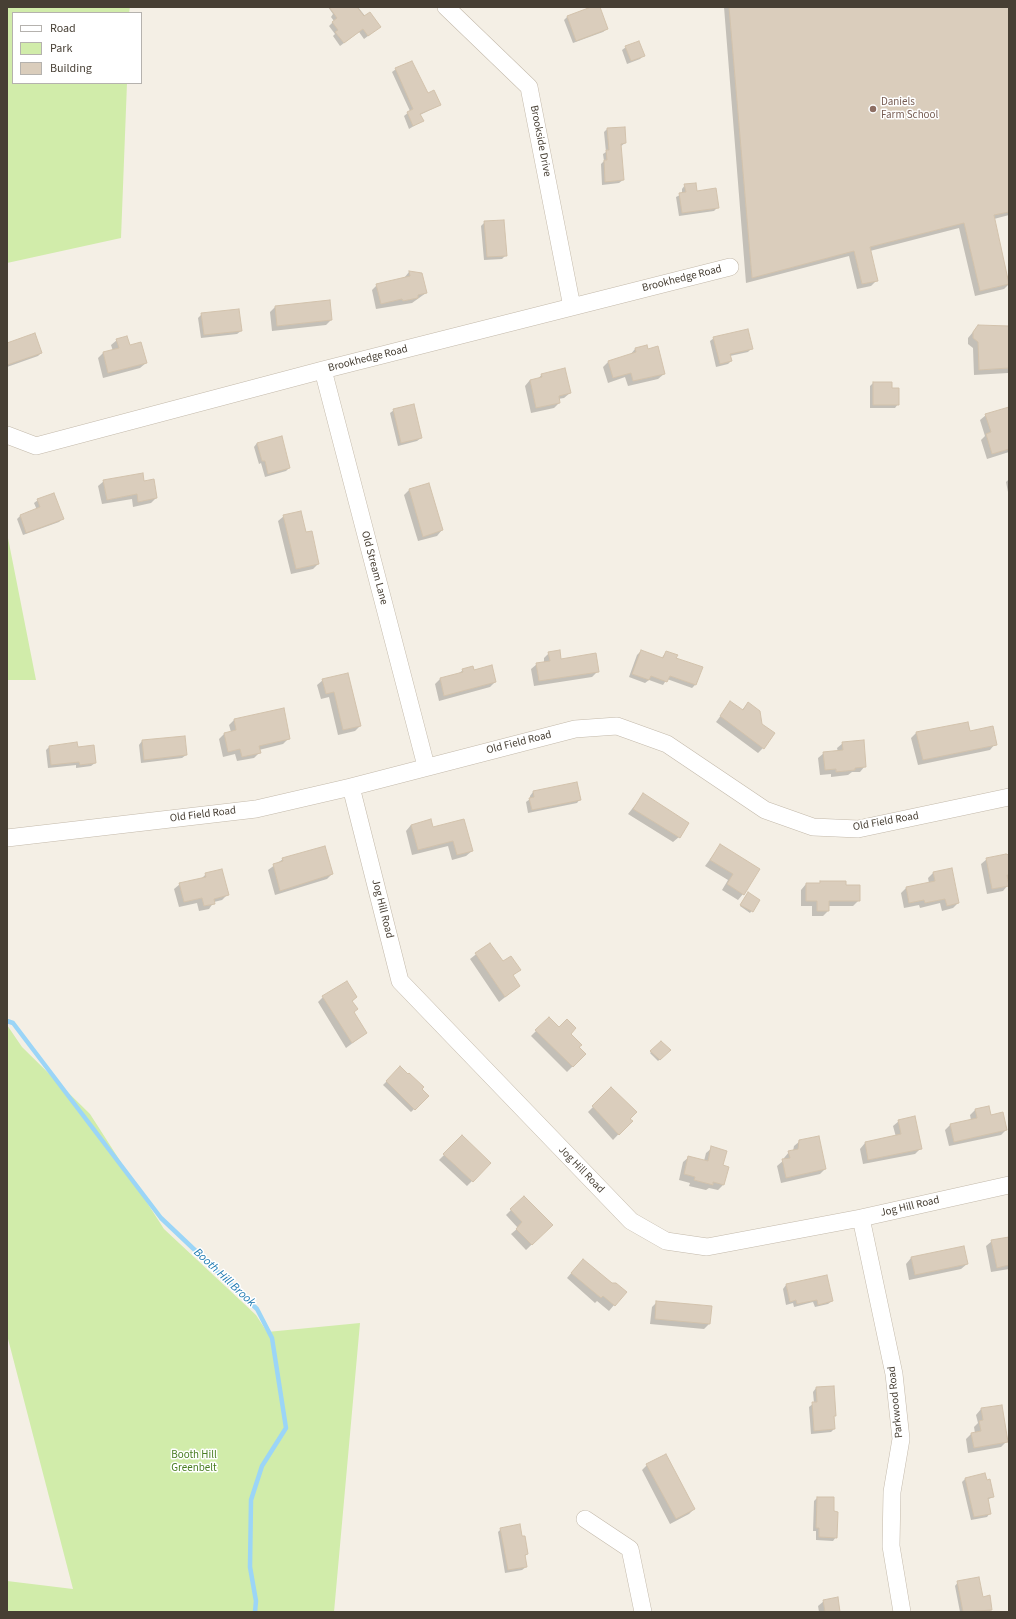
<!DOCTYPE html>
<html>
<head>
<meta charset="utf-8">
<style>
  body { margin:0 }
  #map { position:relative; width:1016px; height:1619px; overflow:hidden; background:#f4efe5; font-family:"Source Sans 3",sans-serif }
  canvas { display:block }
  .frame { position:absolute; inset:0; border:8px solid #473f34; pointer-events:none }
  .legend { position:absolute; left:12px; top:12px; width:130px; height:72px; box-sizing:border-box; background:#fff; border:1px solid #b5b2ae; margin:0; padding:5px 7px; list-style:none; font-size:12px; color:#473f34 }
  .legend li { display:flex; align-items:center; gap:8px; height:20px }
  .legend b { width:20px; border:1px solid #b5b2ae }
</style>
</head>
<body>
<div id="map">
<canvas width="1016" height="1619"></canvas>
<div class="frame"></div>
<ul class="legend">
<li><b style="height:5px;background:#fff"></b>Road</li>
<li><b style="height:11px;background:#d1ecaa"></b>Park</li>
<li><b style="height:11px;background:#dacdbc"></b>Building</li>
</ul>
</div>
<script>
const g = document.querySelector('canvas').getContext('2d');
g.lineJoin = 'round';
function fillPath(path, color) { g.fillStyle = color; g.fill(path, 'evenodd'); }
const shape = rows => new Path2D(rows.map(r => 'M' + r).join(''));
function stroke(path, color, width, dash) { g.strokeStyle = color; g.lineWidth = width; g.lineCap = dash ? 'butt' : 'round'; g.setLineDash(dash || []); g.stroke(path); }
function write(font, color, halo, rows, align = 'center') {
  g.font = font + ' "Source Sans 3",sans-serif'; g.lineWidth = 3; g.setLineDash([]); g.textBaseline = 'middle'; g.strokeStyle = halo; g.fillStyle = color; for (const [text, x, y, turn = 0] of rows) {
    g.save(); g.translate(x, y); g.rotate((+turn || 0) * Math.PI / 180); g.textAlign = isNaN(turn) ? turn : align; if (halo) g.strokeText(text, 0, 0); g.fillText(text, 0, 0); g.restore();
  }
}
const green = shape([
  [7,7,130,7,129,13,13,13,13,83,127,83,121,238,7,263],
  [7,533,36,680,7,680],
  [7,1025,22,1047,90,1114,164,1229,256,1315,267,1332,360,1323,334,1612,7,1612,7,1581,73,1589,7,1335]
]);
const shadow = shape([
  [328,7,358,7,376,30,364,39,359,32,340,46,333,36,335,34,329,26,334,21,331,17,333,14],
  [594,7,599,7,607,29,603,32,573,43,564,20,567,17],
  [724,7,1009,7,1009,215,994,219,1009,284,1004,289,975,296,959,228,870,251,877,280,871,286,857,289,849,256,746,283],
  [626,47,643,56,640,59,627,64,622,50],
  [396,69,440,105,420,115,422,121,409,129,404,116,410,111,392,72],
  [607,129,625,143,620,147,623,180,619,183,602,185,601,164,604,161,603,154,606,152,604,132],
  [685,185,718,207,714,211,679,216,676,197,682,194,682,189],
  [485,222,506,255,502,259,484,260,481,226],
  [409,272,421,274,426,293,412,303,376,309,372,290,377,285,404,278],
  [329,301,331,320,326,325,272,331,270,312,275,307],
  [202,314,241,331,237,334,201,338,198,318],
  [978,326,1009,327,1008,373,974,375,973,348,968,344,968,338],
  [714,338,752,348,748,352,730,356,731,361,728,364,716,367,710,341],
  [117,340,146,363,140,368,103,378,98,358,103,353,113,351,111,345],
  [7,344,41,353,38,356,7,367],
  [646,346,664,374,658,379,628,386,625,377,608,383,603,367,608,362,630,355,635,349],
  [542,374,570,393,564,398,558,399,559,403,554,408,531,413,525,386,530,380,538,379],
  [873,383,891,389,898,404,895,408,870,408,870,386],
  [1009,408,1009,452,987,459,981,440,985,436,980,420,986,415],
  [394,410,421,438,417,441,398,446,390,413],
  [257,443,289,468,286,471,265,477,261,463,259,464,254,447],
  [1009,479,1009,497,1006,482],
  [104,481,143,482,156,498,151,503,133,507,132,499,102,504,98,486],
  [409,490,442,530,437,536,418,541,404,495],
  [38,500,62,519,59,522,23,535,17,519,20,516,37,510,34,503],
  [284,516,305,533,318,564,313,569,291,574,278,521],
  [641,651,661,659,666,652,675,658,695,685,692,688,667,679,663,685,649,680,645,683,629,677,637,655],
  [549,653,560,660,598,671,592,677,534,686,531,669,537,664,544,663,544,658],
  [463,670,473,671,495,682,490,687,439,701,435,684,440,679,458,674],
  [347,674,360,726,355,731,338,735,329,697,321,699,317,685,323,680],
  [730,703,742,710,748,703,761,724,763,748,758,753,716,722],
  [234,720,288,739,283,744,259,750,260,752,254,758,237,761,235,754,223,757,219,739,224,734,231,732,229,725],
  [969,732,995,744,990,750,918,765,911,738,916,733],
  [142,741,186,755,182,758,141,763,139,745],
  [843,743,865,766,860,772,852,772,848,775,831,777,831,774,820,775,818,758,824,753,838,752,837,748],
  [77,744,77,748,95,763,91,766,76,768,76,765,48,768,46,750,49,747],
  [577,783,580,799,577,803,528,813,526,802,530,799,530,796,533,792],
  [643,795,679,837,673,842,628,814],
  [411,825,433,828,472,851,466,856,452,860,448,846,412,855,406,831],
  [720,846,743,894,738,900,722,890,728,880,705,866],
  [1009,856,1009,878,1007,879,1008,885,1003,891,987,894,981,864,987,859],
  [283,859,332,874,327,879,275,895,268,870],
  [933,873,958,903,953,908,942,911,940,903,920,908,919,905,904,908,901,893,906,888,929,883,928,878],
  [206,874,228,894,222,900,214,902,209,909,199,911,197,903,179,907,174,889,180,884,201,879],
  [806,884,845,886,859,900,853,906,828,906,828,911,823,916,812,916,812,906,801,906,801,890],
  [747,894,759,900,750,913,740,906],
  [489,944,502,963,519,970,512,976,519,986,499,1002,470,959],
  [323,997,356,997,352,1002,353,1012,366,1033,346,1048,318,1002],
  [549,1018,559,1029,569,1034,585,1054,567,1072,531,1036],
  [661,1042,669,1050,658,1061,650,1053],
  [400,1068,428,1096,411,1112,383,1085],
  [611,1089,631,1121,613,1140,588,1112],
  [988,1107,990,1116,1006,1130,1001,1135,949,1146,945,1130,950,1125,971,1120,970,1115,975,1110],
  [899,1121,921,1148,915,1154,863,1164,860,1149,865,1143,896,1137,893,1126],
  [462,1137,490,1163,467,1186,439,1160],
  [800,1141,825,1169,820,1174,781,1183,777,1166,784,1160,784,1158,789,1152,793,1151,794,1146],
  [712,1148,722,1166,723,1185,718,1190,709,1188,706,1190,689,1186,690,1183,679,1180,683,1162,689,1157,704,1161,706,1153],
  [524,1197,552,1225,526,1250,511,1234,518,1228,506,1215],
  [1009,1240,1009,1269,991,1272,986,1246,992,1241],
  [963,1247,967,1264,961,1269,909,1280,906,1264,911,1258],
  [578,1265,625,1292,609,1311,597,1301,595,1303,567,1278],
  [826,1276,832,1301,828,1304,815,1307,813,1302,794,1307,793,1303,786,1305,783,1289,786,1285],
  [657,1302,711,1307,709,1324,704,1329,650,1324,652,1307],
  [816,1388,835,1415,833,1418,834,1429,831,1432,811,1434,809,1407,814,1403,813,1392],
  [981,1409,1006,1442,1001,1447,968,1453,966,1439,971,1434,975,1433,974,1427,978,1423,976,1415],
  [647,1465,694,1509,689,1514,670,1524,642,1470],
  [966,1478,993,1497,987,1500,990,1513,987,1517,971,1520,962,1482],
  [817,1498,833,1512,836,1537,833,1541,816,1540,816,1531,813,1531,814,1501],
  [501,1529,527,1554,524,1557,526,1567,522,1570,505,1573,498,1532],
  [958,1582,982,1598,991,1610,989,1612,960,1612,955,1586],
  [824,1601,839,1612,819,1612,818,1606]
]);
const stream = shape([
  [7,1021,13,1023,161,1218,257,1309,272,1338,286,1428,262,1466,251,1500,250,1567,256,1601,255,1612]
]);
const building = shape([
  [329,7,357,7,364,16,370,12,381,27,368,36,363,29,344,43,335,32,338,30,332,22,337,18,329,7],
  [591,7,600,7,608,29,576,41,567,16,591,7],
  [729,7,1009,7,1009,212,994,215,1009,284,980,291,964,223,870,247,878,281,862,284,854,251,752,278,729,7],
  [639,41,645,56,631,61,625,46,639,41],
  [412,61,428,93,434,90,441,105,420,114,424,121,413,126,407,112,413,109,395,68,412,61],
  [625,127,626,143,621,144,624,180,605,182,604,160,607,160,606,150,609,150,607,128,625,127],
  [696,183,697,191,716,188,719,208,682,213,679,193,686,192,684,184,696,183],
  [504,220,507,256,487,257,484,221,504,220],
  [409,271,422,273,427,293,418,295,418,298,403,301,402,299,381,304,376,284,410,276,409,271],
  [330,300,332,320,277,326,275,306,330,300],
  [239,309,242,331,204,335,201,313,239,309],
  [978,325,1009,326,1009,368,979,370,978,342,973,338,973,332,978,325],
  [748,329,753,349,730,354,732,361,720,364,713,337,748,329],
  [35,333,42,353,7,365,7,343,35,333],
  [127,336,130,345,141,342,147,363,108,373,103,352,119,348,116,339,127,336],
  [647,345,648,349,658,346,665,374,633,381,631,373,613,378,608,361,636,352,635,348,647,345],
  [565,368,571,393,559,396,560,403,536,408,530,380,542,377,541,374,565,368],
  [873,382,892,382,892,388,899,388,899,405,873,405,873,382],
  [414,404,422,438,401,443,393,409,414,404],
  [1009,407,1009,449,992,454,986,434,991,432,985,414,1009,407],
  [282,436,290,468,268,474,265,461,262,461,257,443,282,436],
  [143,473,144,481,154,479,157,498,138,502,137,494,107,500,103,480,143,473],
  [429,483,443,530,423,537,409,489,429,483],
  [54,493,64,519,26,533,20,515,40,507,37,499,54,493],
  [301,511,306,532,312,531,319,564,296,569,283,515,301,511],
  [560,650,561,659,596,653,599,672,539,681,536,663,550,661,548,652,560,650],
  [641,650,663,658,666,651,678,655,676,658,703,667,696,685,670,676,667,682,651,676,649,680,632,674,641,650],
  [492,665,496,682,444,696,440,678,463,672,462,669,473,666,474,670,492,665],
  [348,673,361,726,343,730,334,692,326,694,322,679,348,673],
  [730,701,743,710,748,702,760,711,762,724,775,733,764,749,720,716,730,701],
  [284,708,290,739,259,746,261,753,242,757,240,749,228,752,224,733,236,730,234,719,284,708],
  [968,722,970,731,993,726,997,745,923,760,916,732,968,722],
  [185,736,187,755,144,760,142,740,185,736],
  [864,740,866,767,855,768,855,770,836,772,836,769,825,770,823,752,843,750,842,742,864,740],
  [77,742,78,747,94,745,96,763,80,765,79,762,51,765,49,746,77,742],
  [577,782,581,800,532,810,529,798,534,797,533,791,577,782],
  [643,793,689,823,680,838,633,809,643,793],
  [431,819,433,827,464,819,473,851,457,855,453,841,418,850,411,825,431,819],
  [720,844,760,869,744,895,727,884,733,874,710,860,720,844],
  [325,846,333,874,280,891,273,864,283,861,282,858,325,846],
  [1006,854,1009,855,1009,875,1007,875,1009,886,992,889,986,858,1006,854],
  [952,868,959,903,947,906,945,899,925,903,924,900,909,903,906,887,935,881,933,872,952,868],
  [222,869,229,895,214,899,215,904,204,906,202,898,184,902,179,883,206,877,205,873,222,869],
  [820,881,846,881,846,885,860,885,860,901,829,901,829,911,817,911,817,901,806,901,806,883,820,883,820,881],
  [748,892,760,900,753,912,740,905,748,892],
  [490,943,503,961,511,956,521,970,513,975,520,986,505,997,475,953,490,943],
  [347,981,357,997,352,1001,358,1009,354,1012,367,1033,352,1043,322,996,347,981],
  [549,1017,559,1027,567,1019,576,1028,571,1034,582,1045,579,1047,586,1054,573,1067,535,1030,549,1017],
  [661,1041,671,1050,660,1060,650,1051,661,1041],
  [400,1066,408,1074,409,1073,424,1087,422,1089,429,1096,415,1110,386,1081,400,1066],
  [611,1087,637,1112,630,1119,633,1121,619,1135,592,1106,611,1087],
  [989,1106,991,1115,1003,1112,1007,1130,954,1142,950,1124,977,1118,975,1109,989,1106],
  [915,1116,922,1149,868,1160,865,1142,901,1134,898,1120,915,1116],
  [462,1135,491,1163,473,1182,443,1154,462,1135],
  [819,1136,826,1169,786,1178,782,1159,790,1158,788,1151,798,1149,799,1140,819,1136],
  [711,1146,727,1151,723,1165,729,1167,724,1185,713,1182,713,1185,694,1180,695,1177,684,1174,688,1156,708,1161,711,1146],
  [524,1196,553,1225,532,1245,516,1229,522,1222,510,1209,524,1196],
  [1009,1237,1009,1265,997,1268,991,1240,1009,1237],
  [964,1246,968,1264,915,1275,911,1257,964,1246],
  [583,1259,612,1283,616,1283,627,1292,615,1306,603,1296,601,1298,571,1273,583,1259],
  [827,1275,833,1301,818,1305,817,1300,797,1304,796,1300,790,1302,786,1284,827,1275],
  [656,1301,712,1306,710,1324,655,1319,656,1301],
  [834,1386,836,1416,834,1416,835,1429,814,1431,812,1402,817,1402,816,1387,834,1386],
  [1002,1405,1008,1442,974,1448,971,1433,981,1431,979,1421,983,1420,981,1408,1002,1405],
  [666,1454,695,1509,676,1519,646,1464,666,1454],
  [985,1473,987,1480,990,1479,994,1497,988,1498,991,1514,974,1517,965,1478,985,1473],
  [817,1497,834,1497,834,1511,838,1512,837,1538,819,1537,819,1528,816,1528,817,1497],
  [520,1524,522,1536,525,1536,528,1554,525,1555,527,1567,508,1570,500,1528,520,1524],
  [979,1577,983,1597,990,1595,992,1610,963,1612,957,1581,979,1577],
  [838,1597,840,1612,825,1612,823,1600,838,1597]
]);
const minor = shape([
  [446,7,529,87,572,307],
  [323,370,426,766],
  [7,435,36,446,323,370,730,267],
  [351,787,400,981,631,1221,666,1241,707,1247,861,1218,1009,1185],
  [7,838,256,809,351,787,575,729,617,726,667,744,765,810,813,827,858,829,1009,797],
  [861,1218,894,1374,901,1439,892,1492,891,1546,902,1612],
  [585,1519,630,1549,643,1612]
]);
const markers = [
  [873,109,4,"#8d6e63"]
];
const educationNames = [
  ["Daniels",881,103],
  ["Farm School",881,116]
];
const streetNames = [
  ["Brookside Drive",540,141,79],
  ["Brookhedge Road",682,279,-14],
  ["Brookhedge Road",368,359,-14],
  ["Old Stream Lane",374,568,75],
  ["Old Field Road",519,743,-14],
  ["Old Field Road",203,815,-7],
  ["Old Field Road",886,822,-10],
  ["Jog Hill Road",382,909,76],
  ["Jog Hill Road",581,1170,46],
  ["Jog Hill Road",910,1207,-13],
  ["Parkwood Road",896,1402,-96]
];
const parkNames = [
  ["Booth Hill",194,1456],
  ["Greenbelt",194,1469]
];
const waterNames = [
  ["Booth Hill Brook",224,1278,43]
];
fillPath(green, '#d1ecaa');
fillPath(shadow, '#0003');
stroke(stream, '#9bd5f7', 4.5);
fillPath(building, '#dacdbc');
stroke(building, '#d2c2ac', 1);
stroke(minor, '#c3b9aa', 18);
stroke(minor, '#fff', 17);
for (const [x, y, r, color] of markers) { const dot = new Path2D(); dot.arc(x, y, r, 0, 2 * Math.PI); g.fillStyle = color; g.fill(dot); stroke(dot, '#fff', 1.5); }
write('11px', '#785e54', '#fff', educationNames, 'left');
write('11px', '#473f34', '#fff', streetNames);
write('11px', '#497e22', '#fff', parkNames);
write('italic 12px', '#237cb3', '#fff', waterNames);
</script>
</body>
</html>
